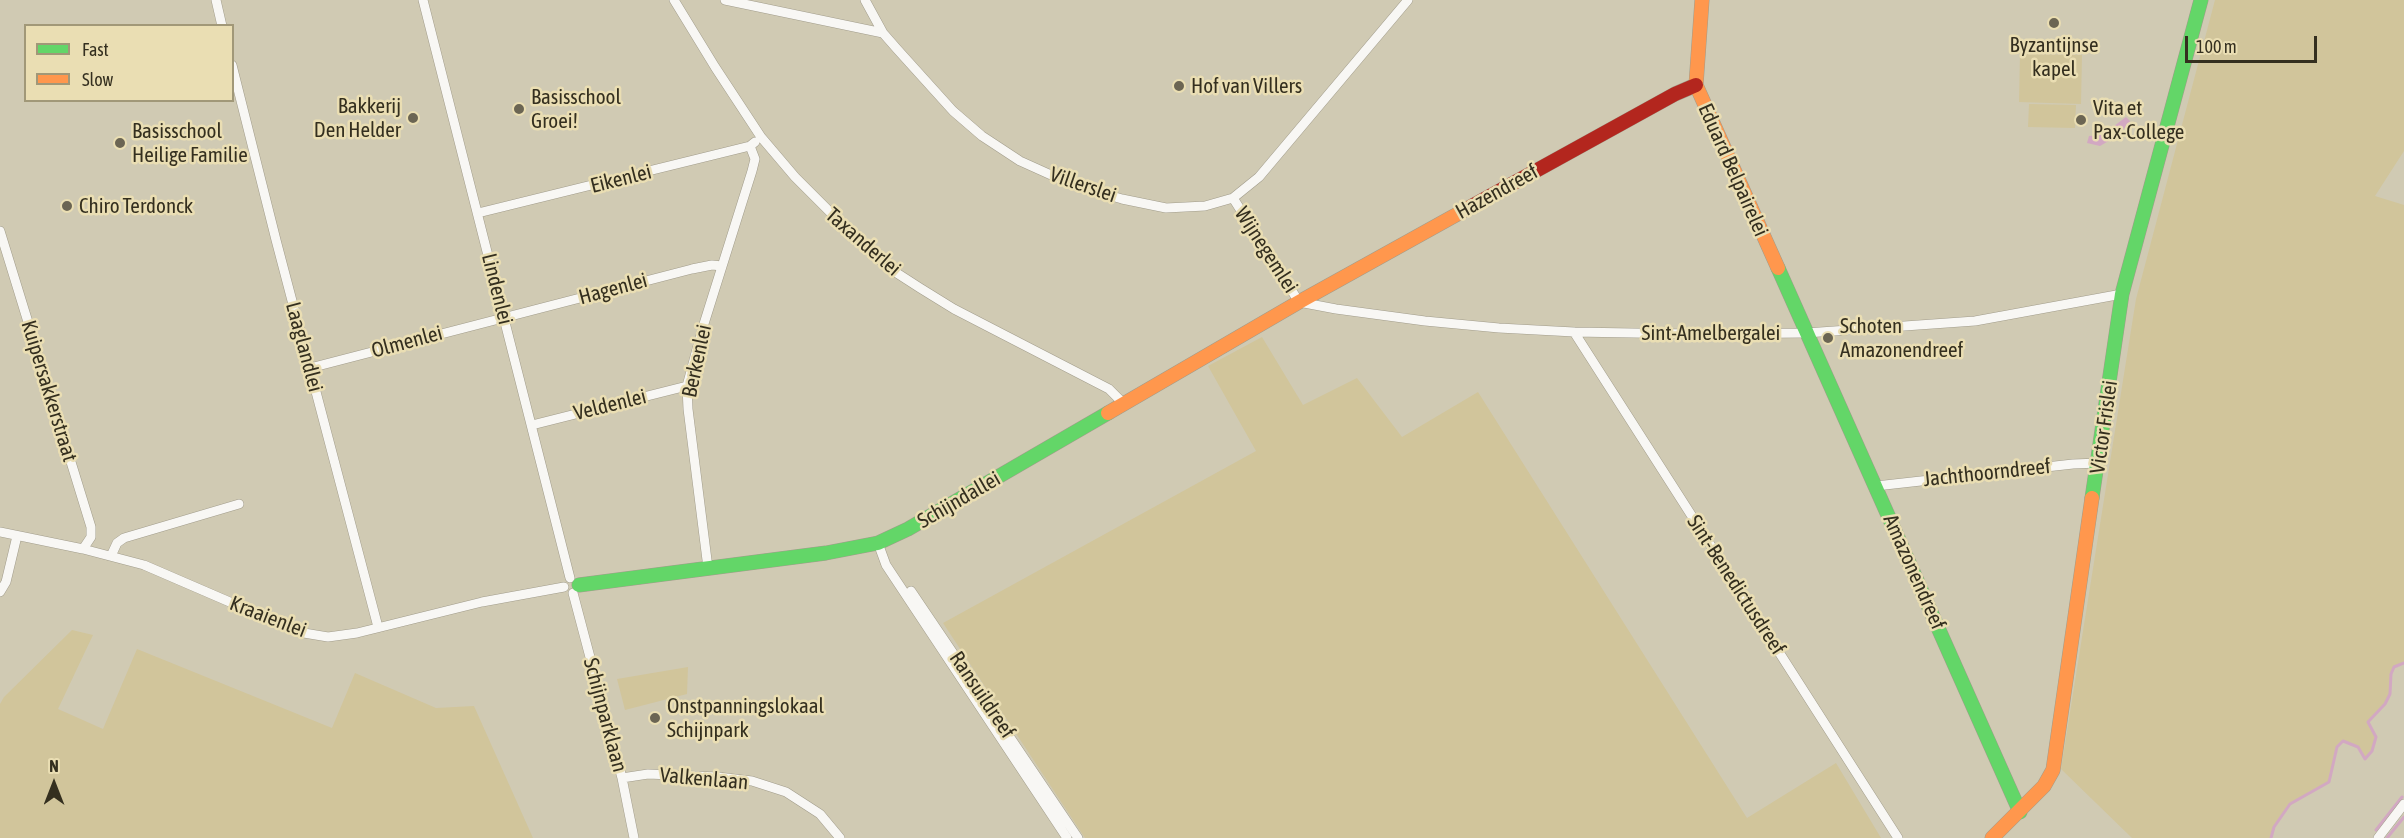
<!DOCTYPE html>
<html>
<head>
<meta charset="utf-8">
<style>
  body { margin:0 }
  #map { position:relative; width:2404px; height:838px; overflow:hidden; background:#d0cab3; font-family:"Asap Condensed",sans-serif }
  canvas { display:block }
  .legend { position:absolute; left:24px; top:24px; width:210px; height:78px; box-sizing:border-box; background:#eadeb3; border:2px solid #a19878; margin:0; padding:8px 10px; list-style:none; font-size:18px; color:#342f1f }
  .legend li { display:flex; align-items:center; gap:12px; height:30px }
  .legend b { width:30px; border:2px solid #a19878 }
  .north { position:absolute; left:24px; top:754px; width:60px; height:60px; -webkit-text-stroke:4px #eadeb3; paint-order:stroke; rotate:0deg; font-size:16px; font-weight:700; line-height:24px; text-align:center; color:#342f1f }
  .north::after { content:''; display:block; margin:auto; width:21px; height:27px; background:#342f1f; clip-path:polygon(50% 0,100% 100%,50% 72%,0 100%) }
  .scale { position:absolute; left:2185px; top:36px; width:132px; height:27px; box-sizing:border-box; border:3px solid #342f1f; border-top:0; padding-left:8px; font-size:18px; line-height:21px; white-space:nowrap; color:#342f1f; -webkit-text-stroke:4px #eadeb3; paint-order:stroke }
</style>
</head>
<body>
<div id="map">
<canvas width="2404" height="838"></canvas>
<ul class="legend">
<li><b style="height:8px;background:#63d668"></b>Fast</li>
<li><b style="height:8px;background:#ff974d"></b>Slow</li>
</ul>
<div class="north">N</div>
<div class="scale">100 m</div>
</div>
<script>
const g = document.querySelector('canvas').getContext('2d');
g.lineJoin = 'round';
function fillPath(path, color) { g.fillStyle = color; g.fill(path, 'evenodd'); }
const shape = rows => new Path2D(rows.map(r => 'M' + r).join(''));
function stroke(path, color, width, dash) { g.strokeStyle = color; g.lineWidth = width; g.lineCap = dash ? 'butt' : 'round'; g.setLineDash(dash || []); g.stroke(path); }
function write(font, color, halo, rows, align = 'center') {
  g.font = font + ' "Asap Condensed",sans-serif'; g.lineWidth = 5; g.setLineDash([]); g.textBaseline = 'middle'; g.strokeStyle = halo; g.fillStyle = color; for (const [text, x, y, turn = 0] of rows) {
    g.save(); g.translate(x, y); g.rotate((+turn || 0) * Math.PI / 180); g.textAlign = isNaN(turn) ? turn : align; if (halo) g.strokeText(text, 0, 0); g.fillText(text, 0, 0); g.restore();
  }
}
const green = shape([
  [2215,0,2404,0,2404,151,2375,196,2404,205,2404,663,2394,667,2391,674,2390,694,2385,704,2368,722,2376,737,2372,751,2365,759,2358,746,2343,742,2337,747,2329,782,2290,805,2274,827,2271,838,2132,838,2061,769,2136,299],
  [2020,54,2082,55,2081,104,2019,102],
  [2029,104,2076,105,2075,128,2028,127],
  [1262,337,1303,405,1357,378,1402,437,1478,392,1747,818,1836,763,1881,838,1085,838,943,623,1256,451,1208,366],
  [72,630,93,635,58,709,103,729,137,649,332,728,355,673,436,708,474,706,533,838,0,838,0,704,4,697],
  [688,667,687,694,625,710,617,679]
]);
const water = shape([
  [2126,117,2130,121,2129,124,2112,139,2100,146,2087,143,2089,136,2102,135]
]);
const stream = shape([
  [2376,830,2402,797],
  [2271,838,2274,827,2290,804,2329,782,2337,747,2343,741,2358,747,2365,759,2372,751,2376,737,2368,722,2385,704,2390,694,2391,674,2394,667,2404,663],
  [2387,838,2404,817]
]);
const street = shape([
  [216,0,222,26],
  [423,0,570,578],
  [674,0,715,67,761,137,795,177,861,243,889,268,920,288,954,309,1109,389,1124,404],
  [725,0,883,33],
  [865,0,883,33,897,49,953,111,982,136,1020,161,1071,184,1122,199,1166,208,1205,206,1233,198,1259,177,1408,0],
  [232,65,276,240,378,627],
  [1233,198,1299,302,1336,309,1425,321,1499,328,1574,332,1690,334,1806,333,1975,321,2122,294],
  [478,213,750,146,755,142],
  [0,231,91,527,91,537,83,549],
  [1574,332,1898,838],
  [310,368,692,269,712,265,722,266],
  [532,425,687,386],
  [1876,486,2073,464,2099,463],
  [0,532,83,549,144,565,290,628,304,633,328,637,357,633,482,602,564,587],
  [878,543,886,565,1067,838],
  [111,556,117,543,124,538,239,504],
  [708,568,688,409,687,386,703,327,752,171,755,159,750,146],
  [911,591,1078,838],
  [0,592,6,582,17,536],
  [573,593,622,778,634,838],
  [622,778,648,774,718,777,752,781,786,792,820,814,840,838],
  [2378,838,2404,804]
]);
const fast = shape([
  [1778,268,2020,812],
  [2092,498,2122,294,2201,0],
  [579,585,826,553,878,543,908,529,1108,413]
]);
const slow = shape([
  [1702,0,1696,85,1778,268],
  [1108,413,1299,302,1472,206],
  [1992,838,2044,786,2053,770,2092,498]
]);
const jam = shape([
  [1472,206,1675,94,1696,85]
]);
const markers = [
  [2054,23,6,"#6b6553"],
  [1179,86,6,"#6b6553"],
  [519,109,6,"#6b6553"],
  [413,118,6,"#6b6553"],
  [2081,120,6,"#6b6553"],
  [120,143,6,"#6b6553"],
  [67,206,6,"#6b6553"],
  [1828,338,6,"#6b6553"],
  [655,718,6,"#6b6553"]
];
const poiNames = [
  ["Byzantijnse",2054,45,"center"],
  ["kapel",2054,69,"center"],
  ["Hof van Villers",1191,86],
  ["Basisschool",531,97],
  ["Groei!",531,121],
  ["Bakkerij",401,106,"right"],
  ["Den Helder",401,130,"right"],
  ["Vita et",2093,108],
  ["Pax-College",2093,132],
  ["Basisschool",132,131],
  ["Heilige Familie",132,155],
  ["Chiro Terdonck",79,206],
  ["Schoten",1840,326],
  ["Amazonendreef",1840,350],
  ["Onstpanningslokaal",667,706],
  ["Schijnpark",667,730]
];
const streetNames = [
  ["Eduard Belpairelei",1733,170,66],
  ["Eikenlei",621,179,-14],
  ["Villerslei",1083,185,19],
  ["Hazendreef",1497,192,-29],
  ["Taxanderlei",863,242,41],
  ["Wijnegemlei",1266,250,57],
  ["Lindenlei",497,289,76],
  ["Hagenlei",613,289,-15],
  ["Sint-Amelbergalei",1711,333],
  ["Olmenlei",407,342,-15],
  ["Laaglandlei",304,347,75],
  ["Berkenlei",697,361,-78],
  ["Kuipersakkerstraat",49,391,73],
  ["Veldenlei",610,405,-14],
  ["Victor Frislei",2104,427,-82],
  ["Jachthoorndreef",1987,473,-6],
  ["Schijndallei",959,500,-30],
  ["Amazonendreef",1914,572,66],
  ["Sint-Benedictusdreef",1736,585,57],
  ["Kraaienlei",268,617,21],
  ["Ransuildreef",982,695,56],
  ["Schijnparklaan",605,715,75],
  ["Valkenlaan",704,779,5]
];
fillPath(green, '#d1c59b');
fillPath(water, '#d2a8c2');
stroke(stream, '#d2a8c2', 3);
stroke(street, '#a19c8b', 10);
stroke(fast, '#a19c8b', 15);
stroke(slow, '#a19c8b', 15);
stroke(jam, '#a19c8b', 15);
stroke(street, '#f8f7f4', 9);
stroke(fast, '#63d668', 14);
stroke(slow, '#ff974d', 14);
stroke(jam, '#b3261e', 14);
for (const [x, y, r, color] of markers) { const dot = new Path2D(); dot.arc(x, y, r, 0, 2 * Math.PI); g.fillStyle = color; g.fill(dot); stroke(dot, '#eadeb3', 2); }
write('21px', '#342f1f', '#eadeb3', poiNames, 'left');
write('21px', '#342f1f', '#eadeb3', streetNames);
</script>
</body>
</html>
